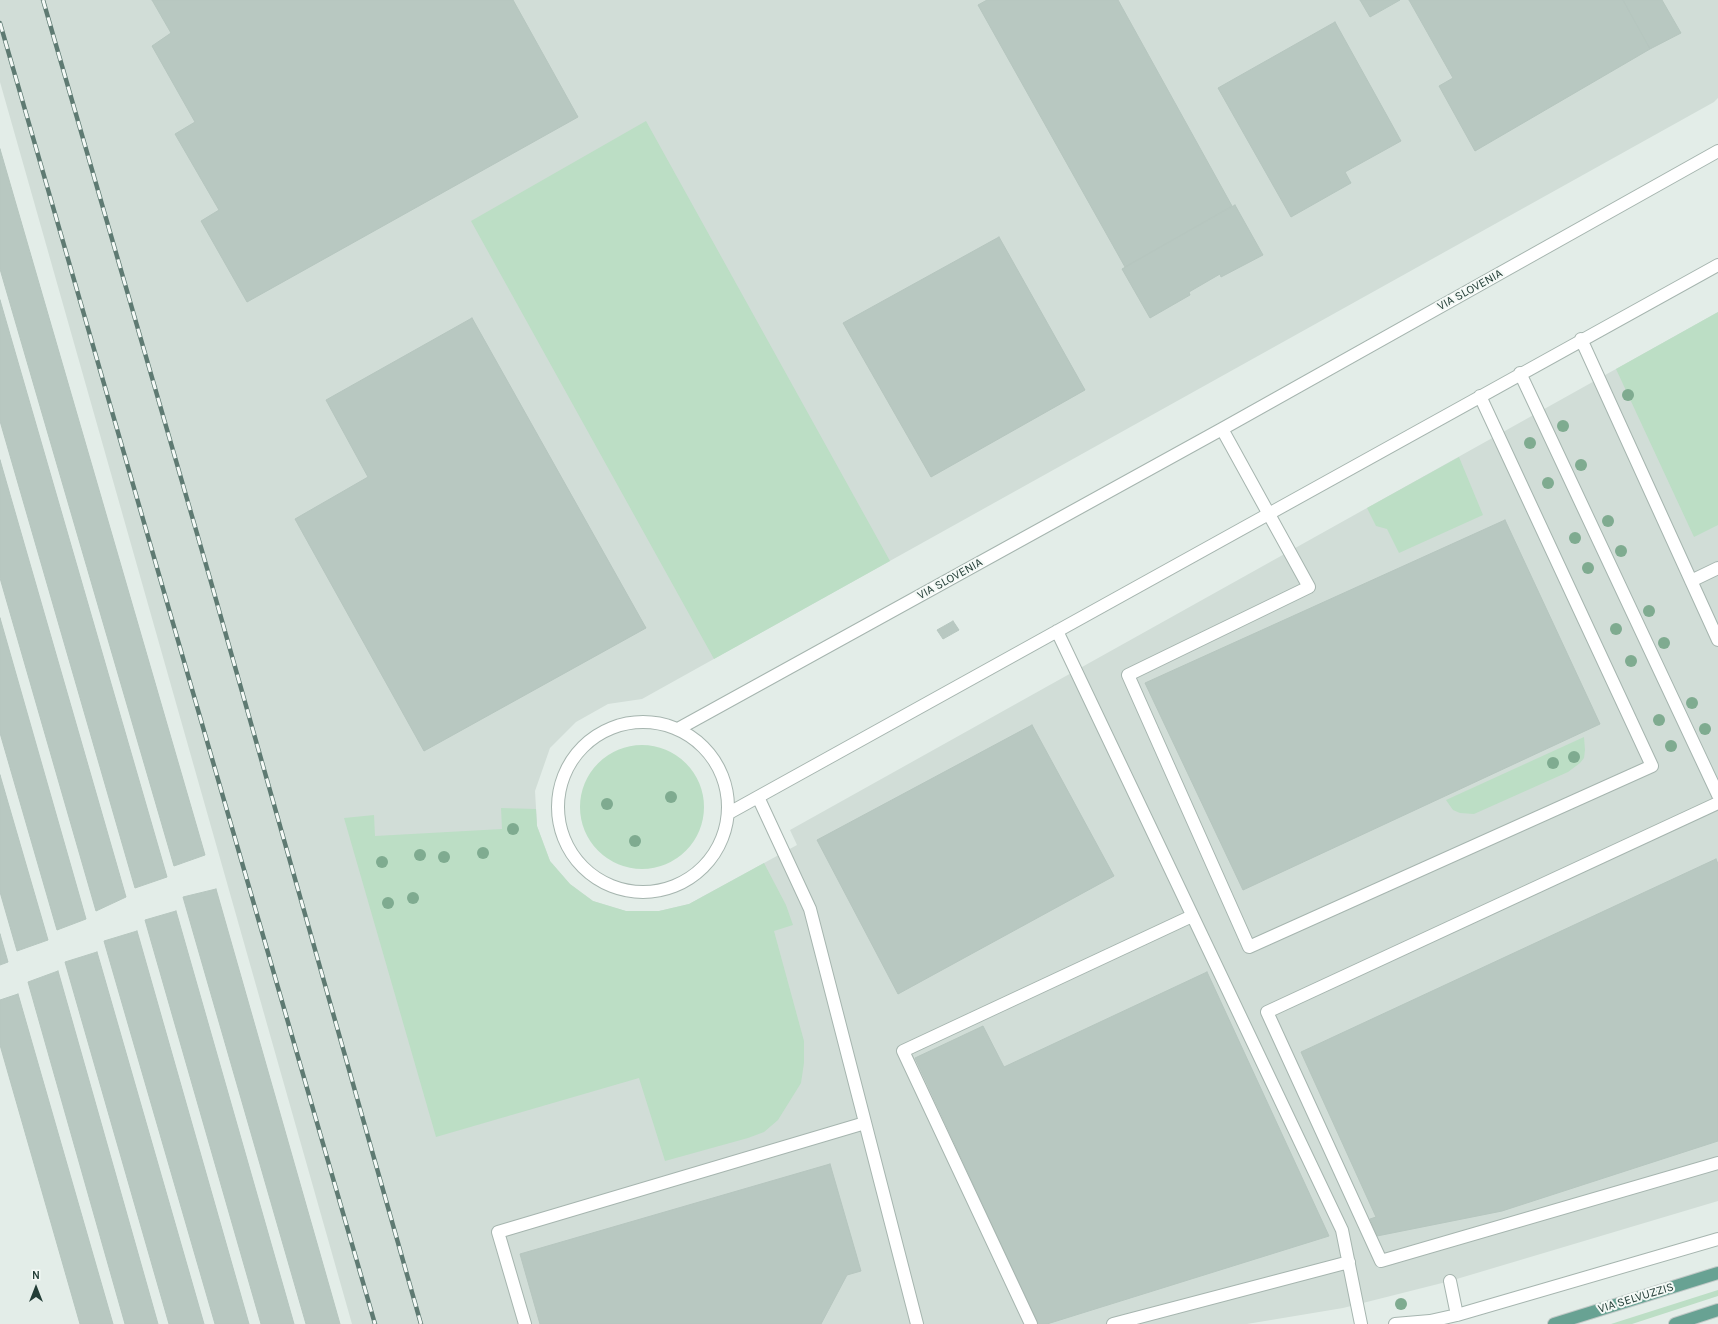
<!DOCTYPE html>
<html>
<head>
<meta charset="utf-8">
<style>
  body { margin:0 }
  #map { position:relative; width:1718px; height:1324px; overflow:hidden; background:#e3ede8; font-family:Karla,sans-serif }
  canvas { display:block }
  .north { position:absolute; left:16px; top:1268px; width:40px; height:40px; -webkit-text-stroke:3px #f4f9f6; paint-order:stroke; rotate:0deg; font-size:11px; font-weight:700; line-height:16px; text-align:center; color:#233e37 }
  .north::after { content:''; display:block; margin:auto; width:14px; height:18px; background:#233e37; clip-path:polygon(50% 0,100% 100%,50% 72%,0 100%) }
</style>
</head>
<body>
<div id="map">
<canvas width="1718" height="1324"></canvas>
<div class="north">N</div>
</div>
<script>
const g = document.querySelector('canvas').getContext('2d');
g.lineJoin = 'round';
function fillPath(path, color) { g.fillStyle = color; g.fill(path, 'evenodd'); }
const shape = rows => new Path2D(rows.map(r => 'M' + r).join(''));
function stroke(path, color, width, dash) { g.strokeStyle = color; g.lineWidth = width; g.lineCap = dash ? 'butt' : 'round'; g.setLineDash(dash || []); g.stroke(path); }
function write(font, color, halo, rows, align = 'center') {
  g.font = font + ' Karla,sans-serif'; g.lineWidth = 4; g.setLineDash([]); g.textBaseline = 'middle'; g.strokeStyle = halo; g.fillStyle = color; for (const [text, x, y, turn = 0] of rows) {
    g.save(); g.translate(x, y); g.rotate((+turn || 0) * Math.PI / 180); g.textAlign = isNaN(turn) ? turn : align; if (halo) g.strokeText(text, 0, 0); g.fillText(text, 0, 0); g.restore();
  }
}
const built = shape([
  [0,0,1718,0,1718,98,1714,102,642,699,608,704,576,722,550,748,535,791,537,826,550,861,570,884,593,901,626,911,659,911,689,904,797,845,790,830,1718,312,1718,1201,1450,1281,1343,1308,1247,1324,352,1324,0,82]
]);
const green = shape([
  [646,121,890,561,714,659,471,221],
  [1718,312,1718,525,1694,537,1616,369],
  [1459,457,1483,515,1399,553,1387,529,1376,526,1367,508],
  [1584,737,1585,750,1584,758,1580,763,1568,772,1474,814,1460,813,1453,810,1446,800],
  '580 807a62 62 0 1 1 124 0a62 62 0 1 1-124 0Z',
  [501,808,536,809,537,826,550,861,570,884,593,901,626,911,659,911,689,904,764,863,786,905,793,925,774,931,804,1041,804,1063,801,1083,778,1120,764,1132,748,1138,665,1161,639,1078,436,1137,344,818,374,815,375,836,502,829],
  [1718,1290,1718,1296,1632,1324,1611,1324]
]);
const building = shape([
  [152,0,513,0,578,117,247,302,201,221,219,210,175,134,195,122,152,46,171,33,152,0],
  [987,0,1118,0,1232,206,1125,267,978,5,987,0],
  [1360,0,1400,0,1370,17,1360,0],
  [1409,0,1623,0,1650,49,1475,151,1439,86,1453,78,1409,0],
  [1623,0,1662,0,1681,33,1650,49,1623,0],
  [1335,22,1401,141,1345,172,1351,183,1291,217,1218,88,1335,22],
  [0,149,205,855,174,866,0,269,0,149],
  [1235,205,1263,255,1221,277,1220,274,1189,292,1190,295,1150,318,1122,269,1235,205],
  [999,237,1085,390,931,477,843,323,999,237],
  [0,300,167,877,135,888,0,421,0,300],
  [472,318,646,628,424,751,295,519,368,477,326,400,472,318],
  [0,460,126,897,96,911,0,578,0,460],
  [1505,520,1600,724,1243,890,1145,683,1505,520],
  [0,618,86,919,57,930,0,733,0,618],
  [953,621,959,630,943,639,937,630,953,621],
  [1032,725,1114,876,898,994,817,840,1032,725],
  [0,775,48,940,17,951,0,892,0,775],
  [1716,859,1718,864,1718,1141,1502,1211,1377,1236,1370,1219,1376,1217,1301,1052,1716,859],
  [216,889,340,1324,306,1324,183,897,216,889],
  [176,911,294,1324,261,1324,145,920,176,911],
  [137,931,249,1324,215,1324,104,941,137,931],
  [0,934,8,962,0,965,0,934],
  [97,952,204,1324,169,1324,65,962,97,952],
  [58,971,158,1324,125,1324,28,982,58,971],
  [1207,972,1329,1236,1047,1324,1038,1324,915,1058,983,1026,1004,1067,1207,972],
  [18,994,113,1324,80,1324,0,1045,0,1000,18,994],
  [830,1164,861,1271,847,1275,821,1324,540,1324,520,1254,830,1164]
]);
const minor = shape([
  [1581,339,1718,640],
  [1520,373,1718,795],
  [1222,429,1309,587,1128,675,1249,947,1652,766,1480,396],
  [1691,581,1718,568],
  [1057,631,1342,1230,1361,1324],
  '558 807a85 85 0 1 1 170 0a85 85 0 1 1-170 0Z',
  [678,729,1222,429,1718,151],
  [758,797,810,909,917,1324],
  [1718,803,1267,1012,1381,1261,1718,1163],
  [729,813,1718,265],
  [1450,1281,1457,1315],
  [525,1324,498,1232,865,1123],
  [1031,1324,903,1051,1192,916],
  [1113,1324,1349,1262],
  [1395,1324,1430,1321,1457,1315,1718,1239]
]);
const major = shape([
  [1554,1324,1718,1273],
  [1675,1324,1718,1310]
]);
const rail = shape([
  [43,0,211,582,421,1324],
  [0,23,375,1324]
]);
const trees = [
  [1628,395],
  [1563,426],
  [1530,443],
  [1581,465],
  [1548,483],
  [1608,521],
  [1575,538],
  [1621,551],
  [1588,568],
  [1649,611],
  [1616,629],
  [1664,643],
  [1631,661],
  [1692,703],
  [1659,720],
  [1705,729],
  [1671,746],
  [1574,757],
  [1553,763],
  [671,797],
  [607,804],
  [513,829],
  [635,841],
  [483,853],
  [420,855],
  [444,857],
  [382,862],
  [413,898],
  [388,903],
  [1401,1304]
];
const streetNames = [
  ["VIA SLOVENIA",1470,290,-29],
  ["VIA SLOVENIA",950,579,-29],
  ["VIA SELVUZZIS",1636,1298,-17]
];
fillPath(built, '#d1ddd7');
fillPath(green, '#bcdec5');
fillPath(building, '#b8c8c1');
stroke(building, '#b6c6bf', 1);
stroke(minor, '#a6b5af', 14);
stroke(major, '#c1c9c7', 14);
stroke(minor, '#fff', 12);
stroke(major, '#68a293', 12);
stroke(rail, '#5e7a72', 4.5);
stroke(rail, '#f4f9f6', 3, [9]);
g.fillStyle = '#7fab90';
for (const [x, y] of trees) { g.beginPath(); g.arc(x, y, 6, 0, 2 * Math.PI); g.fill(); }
write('12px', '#233e37', '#f4f9f6', streetNames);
</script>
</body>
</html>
